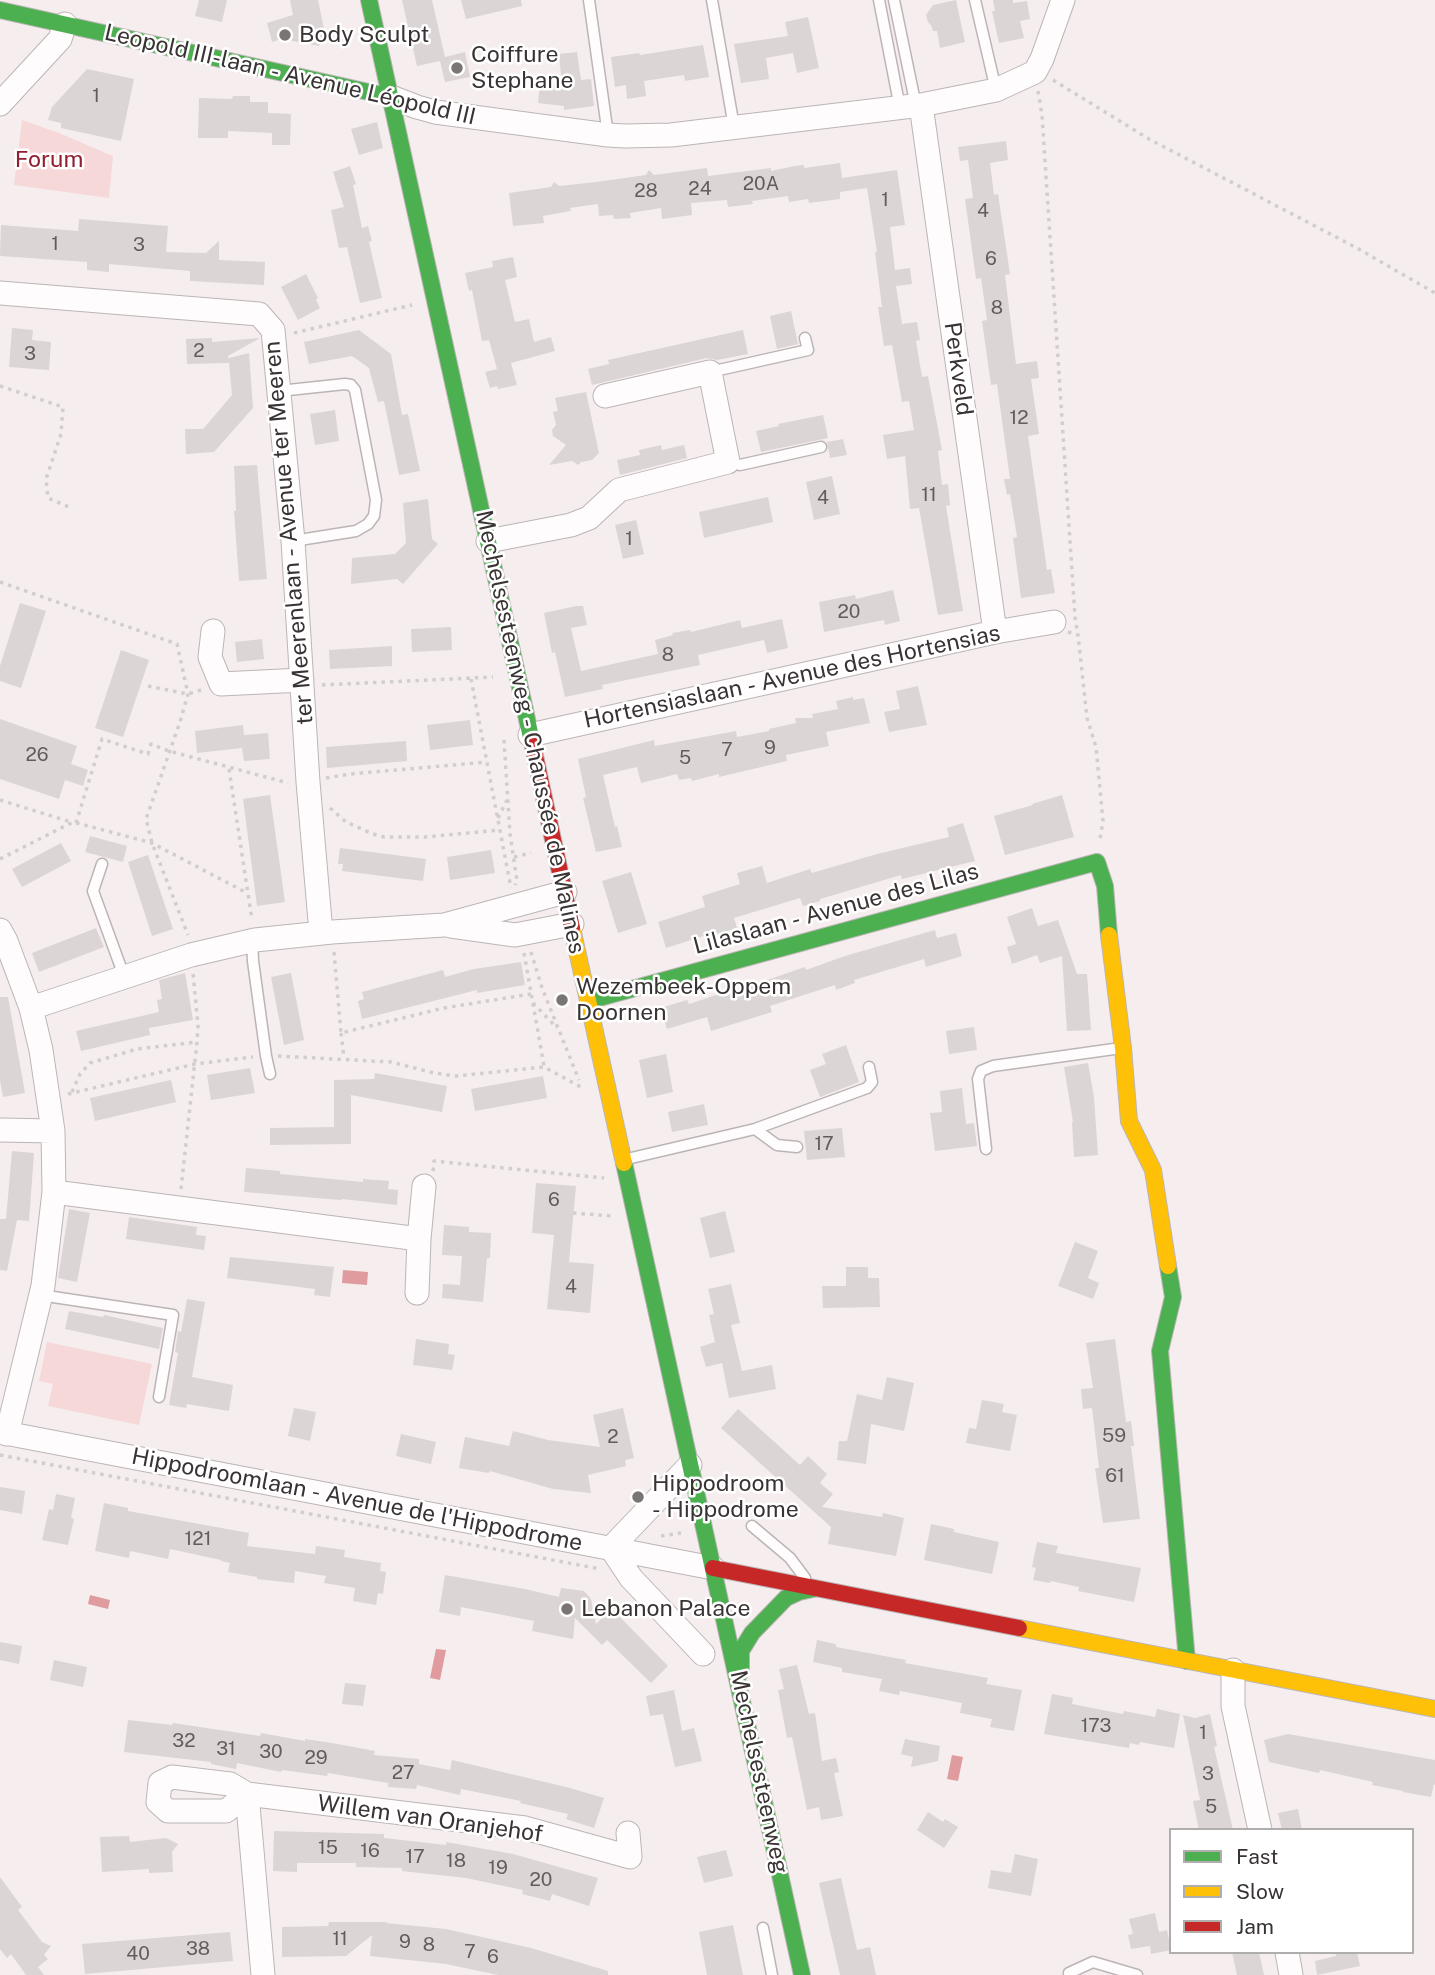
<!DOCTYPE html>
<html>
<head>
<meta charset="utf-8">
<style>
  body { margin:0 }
  #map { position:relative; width:1435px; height:1975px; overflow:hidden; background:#f6eeee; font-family:"Public Sans",sans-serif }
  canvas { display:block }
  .legend { position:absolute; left:1169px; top:1828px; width:245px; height:126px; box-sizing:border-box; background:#fff; border:2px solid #b0adad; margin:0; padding:9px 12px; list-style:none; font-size:21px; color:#393333 }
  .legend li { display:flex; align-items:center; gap:14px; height:35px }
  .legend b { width:35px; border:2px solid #b0adad }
</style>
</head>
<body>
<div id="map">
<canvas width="1435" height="1975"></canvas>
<ul class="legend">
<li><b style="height:9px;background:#4caf50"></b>Fast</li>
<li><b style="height:9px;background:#ffc107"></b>Slow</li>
<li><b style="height:9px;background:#c62828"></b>Jam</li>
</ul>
</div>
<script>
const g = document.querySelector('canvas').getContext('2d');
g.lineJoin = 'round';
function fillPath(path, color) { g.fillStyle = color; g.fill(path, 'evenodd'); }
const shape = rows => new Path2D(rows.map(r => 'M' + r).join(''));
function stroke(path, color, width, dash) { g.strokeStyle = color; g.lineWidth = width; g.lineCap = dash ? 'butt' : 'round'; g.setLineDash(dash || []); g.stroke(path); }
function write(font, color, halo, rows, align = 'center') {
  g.font = font + ' "Public Sans",sans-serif'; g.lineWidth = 5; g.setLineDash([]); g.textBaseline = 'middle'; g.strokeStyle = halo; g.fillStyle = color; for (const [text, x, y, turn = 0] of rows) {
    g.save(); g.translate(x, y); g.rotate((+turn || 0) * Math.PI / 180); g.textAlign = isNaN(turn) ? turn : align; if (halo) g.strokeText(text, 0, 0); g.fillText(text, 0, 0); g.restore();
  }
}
const green = shape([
  [22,120,59,133,113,156,109,198,14,185],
  [47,1342,152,1364,139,1425,48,1406,53,1384,39,1381]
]);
const water = shape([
  [343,1270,368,1272,367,1285,342,1283],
  [90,1595,110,1600,108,1609,88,1604],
  [436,1649,446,1650,440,1680,430,1678],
  [952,1755,963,1757,958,1781,947,1779]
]);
const building = shape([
  [199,0,227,0,222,22,195,16],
  [290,0,318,0,326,38,319,46,282,39,272,42,267,23,293,15],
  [402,0,432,0,445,57,465,52,470,77,445,82,440,61,417,66],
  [461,0,521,0,522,6,466,19],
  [956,0,965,42,940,48,937,31,933,31,931,25,928,22,926,15,933,5],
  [993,0,1013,0,1013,3,1027,1,1030,19,1020,21,1024,38,999,43,992,11,995,11],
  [808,17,819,68,797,73,793,53,766,58,769,79,741,83,734,44,788,36,785,22],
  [703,45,709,77,685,81,684,75,644,81,646,96,627,99,626,85,615,87,611,57,639,53,640,55],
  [577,52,581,80,591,79,594,106,564,110,564,106,538,103,540,82,562,85,559,54],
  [87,69,134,79,121,141,61,128,61,123,48,120,52,107],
  [233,96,250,96,250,102,268,102,268,113,291,114,290,145,272,145,272,133,228,131,228,138,198,138,199,98,232,99],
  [377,122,383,148,359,155,351,129],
  [1006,141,1008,160,990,163,994,195,998,194,1010,274,1005,275,1016,364,1037,361,1039,378,1031,379,1039,434,1028,436,1047,570,1051,569,1055,593,1021,598,1013,538,1017,537,1010,494,1007,495,1004,479,1010,479,1003,428,997,384,991,385,982,321,987,320,981,278,976,279,965,199,973,198,968,160,960,161,958,147],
  [840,163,842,178,897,170,905,225,890,227,895,270,910,268,912,284,896,286,902,324,917,322,920,340,916,341,922,377,928,376,942,450,938,451,942,485,948,484,950,505,946,506,963,611,938,615,919,508,910,509,905,456,887,459,883,435,914,430,909,401,902,402,892,345,884,346,878,307,882,307,875,252,877,252,867,188,840,192,840,199,809,203,808,199,789,202,788,196,752,201,753,204,728,207,727,200,691,203,692,215,662,219,661,208,630,213,631,218,614,219,613,215,599,216,598,204,570,208,571,211,543,216,544,223,513,226,509,193,551,187,554,182,559,186,596,182,646,175,649,170,654,175,707,168,708,176,771,168,771,171,795,166,804,165,804,168],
  [350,166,356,184,353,185,362,228,368,226,372,241,369,242,382,298,360,303,347,247,339,248,331,210,344,207,333,172],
  [79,219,168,226,166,252,206,253,219,241,219,260,265,262,264,285,190,281,190,271,109,264,109,272,87,270,87,262,0,256,1,225,78,231],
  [513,257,517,277,505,280,515,322,529,319,534,342,551,337,555,351,511,363,517,385,498,389,497,386,490,388,485,372,497,369,489,340,482,341,472,290,469,291,465,273,493,267,492,261],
  [306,274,318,298,316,300,320,308,298,320,281,287],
  [791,311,798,344,777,349,770,316],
  [12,328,33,330,32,340,51,342,49,370,9,367],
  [359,330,391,354,402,415,408,414,420,471,399,475,384,401,378,402,369,368,352,356,309,364,304,342],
  [743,330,748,354,717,360,707,358,592,385,588,369,609,364,608,360],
  [212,338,212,342,260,338,228,356,229,360,229,358,249,353,253,408,214,452,186,454,185,429,203,429,232,395,229,363,187,364,186,339],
  [586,392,599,453,592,460,581,462,578,465,572,461,549,465,566,445,553,436,552,430,556,425,553,412,558,411,555,398],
  [335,410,339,441,315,445,310,414],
  [823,415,828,438,761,452,756,431,779,426,778,424],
  [843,439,847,455,830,458,827,442],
  [661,445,662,450,684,445,687,458,620,475,617,460,640,455,639,450],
  [257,465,267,579,239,581,234,511,236,511,234,466],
  [832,476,840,514,814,520,806,482],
  [768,497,773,522,704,538,699,512],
  [428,499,432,539,438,544,403,584,397,579,351,584,352,558,395,554,406,543,403,503],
  [636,520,644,554,623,559,615,525],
  [893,590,900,621,885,625,884,620,824,632,819,602,855,595,856,599],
  [20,603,46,611,21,688,0,681,0,666],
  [576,606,583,606,587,625,571,628,581,671,658,654,655,640,673,635,672,633,690,630,691,632,740,620,742,628,782,619,788,648,767,653,764,640,698,655,700,665,602,685,603,689,565,697,555,652,552,653,544,613],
  [451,627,452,650,412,652,411,629],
  [262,639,264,659,237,662,235,642],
  [392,646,392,666,330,669,329,650],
  [121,650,149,660,123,737,95,728],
  [918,686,927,725,889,732,884,712,900,709,896,691],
  [853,697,853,700,864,698,870,723,826,732,829,746,786,755,787,761,719,777,719,774,692,781,691,778,679,780,677,774,641,783,637,767,603,775,615,827,617,826,622,847,596,852,583,798,586,797,578,759,654,740,655,746,736,731,737,737,769,731,769,729,796,723,795,718,813,718,812,714,838,709,836,701],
  [0,719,77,746,71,764,88,770,83,786,65,780,59,799,0,779],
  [470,720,473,745,430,750,427,725],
  [243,725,244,735,268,733,270,759,244,761,242,748,197,753,195,731],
  [406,741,407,761,327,768,326,747],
  [270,795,285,902,257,906,243,799],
  [1062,795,1074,837,1005,855,994,816,1033,805,1032,804],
  [963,823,975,861,902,879,901,875,820,899,820,901,803,906,800,898,734,918,737,928,714,935,713,933,666,948,658,922,705,907,702,896,740,884,737,873,762,866,767,883,810,869,812,873,877,854,949,837,947,828],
  [90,836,127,846,123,862,85,852],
  [61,843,71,861,22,887,12,869],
  [340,848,426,859,423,881,342,871,343,864,338,864],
  [491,850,495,873,450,880,447,857],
  [148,855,173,929,152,936,128,862],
  [631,872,647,924,618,933,602,881],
  [1032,908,1038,926,1058,920,1077,974,1087,974,1091,1030,1067,1031,1062,956,1040,963,1037,955,1012,964,1007,947,1016,944,1007,917],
  [96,928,104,947,39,972,32,953],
  [935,930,937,938,956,933,962,956,926,967,924,959,854,980,855,983,836,990,835,985,770,1006,772,1012,711,1031,707,1017,667,1029,660,1008,687,1000,689,1004,725,992,726,994,805,967,806,970,845,956],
  [521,962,525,985,477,993,477,990,362,1019,358,1001,364,999,362,992,443,970,445,977,474,969],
  [185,973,193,1020,149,1028,150,1035,81,1051,76,1031,159,1012,157,1000,162,999,159,980],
  [291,973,304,1040,284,1045,271,977],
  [0,997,8,997,25,1093,3,1097,0,1080],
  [974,1027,977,1050,949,1054,946,1031],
  [846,1045,859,1082,820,1097,810,1070,826,1064,822,1054],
  [666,1054,673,1092,647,1098,639,1060],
  [1088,1063,1094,1097,1098,1155,1074,1157,1072,1122,1073,1122,1064,1067],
  [250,1068,255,1093,211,1100,207,1075],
  [375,1073,447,1086,442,1112,351,1095,351,1144,270,1145,270,1128,334,1127,334,1080,374,1079],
  [543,1076,547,1098,475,1111,471,1089],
  [171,1080,176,1102,95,1121,90,1098],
  [962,1088,966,1124,974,1123,977,1146,935,1151,930,1113,942,1112,940,1091],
  [704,1104,708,1125,672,1132,668,1112],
  [842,1128,845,1157,807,1160,804,1131],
  [12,1151,34,1153,29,1221,17,1220,7,1271,0,1270,0,1219,6,1219],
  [246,1168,280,1171,280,1174,363,1182,363,1179,389,1181,388,1189,398,1190,397,1205,342,1199,341,1200,244,1192],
  [536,1183,576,1186,569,1262,594,1264,590,1313,547,1309,554,1235,532,1233],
  [69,1209,90,1213,77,1282,58,1278],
  [725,1211,735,1252,710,1258,700,1218],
  [129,1217,197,1227,196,1235,206,1236,204,1250,126,1239],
  [444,1225,469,1227,469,1232,491,1233,490,1258,487,1258,483,1302,442,1298,443,1284,460,1285,462,1256,442,1255],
  [1075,1242,1098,1251,1088,1278,1099,1283,1093,1299,1058,1286],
  [230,1257,334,1267,330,1297,314,1295,315,1289,227,1278],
  [846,1267,868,1267,868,1278,879,1278,880,1307,823,1308,822,1286,846,1286],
  [731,1284,740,1323,731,1325,742,1371,772,1365,776,1389,729,1398,722,1363,706,1367,700,1347,715,1342,709,1315,714,1314,708,1289],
  [187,1299,205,1302,192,1377,233,1385,229,1411,187,1404,186,1408,169,1405,178,1353,175,1352,178,1331,181,1332],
  [69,1311,103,1317,104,1315,163,1328,159,1349,65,1329],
  [416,1339,449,1344,448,1354,455,1355,452,1370,413,1365],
  [1115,1339,1126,1422,1131,1421,1134,1446,1131,1446,1140,1519,1103,1523,1095,1468,1099,1468,1092,1408,1083,1409,1081,1389,1093,1388,1086,1343],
  [887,1377,914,1383,904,1431,871,1424,866,1464,837,1460,839,1441,847,1441,857,1394,882,1400],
  [982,1400,1004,1404,1002,1412,1017,1415,1010,1451,966,1443,969,1428,976,1429],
  [294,1408,316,1412,310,1441,288,1436],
  [623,1408,634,1458,625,1460,626,1466,588,1475,591,1493,553,1489,490,1471,489,1473,459,1468,465,1437,509,1446,513,1431,548,1440,600,1447,593,1415],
  [738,1409,800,1465,808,1456,827,1474,820,1483,833,1494,822,1507,882,1517,883,1513,904,1518,896,1556,828,1544,831,1527,721,1428],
  [401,1434,436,1442,431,1464,396,1456],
  [0,1487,25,1491,22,1514,0,1510],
  [56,1494,75,1498,71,1518,74,1519,68,1545,42,1540,49,1509,53,1510],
  [104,1503,128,1508,128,1511,249,1533,247,1546,315,1554,316,1546,345,1550,344,1557,381,1563,380,1571,386,1572,383,1594,378,1593,376,1605,353,1601,355,1588,324,1583,326,1576,295,1571,294,1583,257,1579,257,1577,228,1572,230,1563,221,1561,221,1560,170,1549,168,1559,130,1551,129,1558,95,1551],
  [931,1524,954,1529,954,1532,999,1542,992,1574,924,1560],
  [1037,1542,1058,1546,1056,1553,1141,1568,1134,1602,1078,1591,1079,1587,1051,1581,1050,1583,1033,1580,1036,1568,1032,1567],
  [445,1575,525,1589,559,1597,561,1588,584,1591,591,1599,596,1624,606,1614,609,1617,614,1611,668,1666,651,1683,607,1640,602,1645,575,1618,573,1639,532,1631,534,1621,498,1614,461,1607,460,1616,439,1612],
  [817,1640,836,1644,836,1647,906,1660,905,1663,988,1678,986,1684,1022,1690,1014,1731,990,1727,992,1719,960,1713,962,1703,900,1691,899,1695,879,1691,882,1679,842,1672,842,1668,813,1662],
  [0,1642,22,1646,19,1664,0,1660],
  [54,1660,87,1667,83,1687,50,1680],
  [797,1665,809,1714,815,1713,822,1761,836,1758,839,1772,834,1773,843,1816,821,1820,819,1807,807,1810,792,1737,787,1738,778,1690,784,1689,779,1669],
  [345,1683,366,1685,363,1706,342,1704],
  [674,1690,682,1731,694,1728,702,1761,675,1767,663,1714,650,1716,646,1696],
  [1052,1694,1073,1698,1072,1704,1123,1714,1124,1711,1155,1717,1157,1709,1180,1714,1174,1748,1140,1742,1139,1745,1130,1743,1129,1748,1044,1734],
  [1210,1714,1217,1746,1214,1747,1233,1830,1199,1830,1193,1801,1200,1800,1183,1715,1195,1718],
  [128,1720,172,1725,173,1723,260,1736,261,1733,305,1741,305,1739,332,1743,375,1751,374,1755,419,1759,419,1764,450,1770,452,1760,570,1788,604,1798,594,1828,566,1819,568,1814,520,1803,521,1801,461,1789,460,1795,417,1785,416,1789,388,1787,388,1783,328,1773,327,1776,282,1770,281,1772,237,1763,236,1769,211,1764,211,1762,124,1752],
  [1288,1734,1435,1760,1435,1785,1434,1784,1431,1797,1403,1792,1403,1791,1372,1785,1373,1782,1320,1770,1319,1773,1269,1762,1264,1740],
  [905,1739,940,1746,938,1761,911,1767,913,1757,901,1754],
  [1298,1809,1302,1830,1282,1830,1278,1813],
  [928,1812,943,1822,945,1819,958,1827,944,1848,917,1830],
  [274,1831,384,1834,384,1838,446,1845,446,1842,513,1854,598,1878,589,1906,552,1894,550,1901,522,1894,523,1890,466,1878,402,1871,402,1868,356,1867,356,1863,297,1863,297,1872,273,1871],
  [129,1836,130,1842,166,1838,178,1844,172,1852,173,1872,149,1873,149,1869,102,1872,100,1837],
  [726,1850,733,1876,704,1883,697,1857],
  [1015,1854,1038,1859,1031,1896,988,1888,991,1870,1011,1873],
  [0,1877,22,1907,18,1910,42,1942,51,1946,44,1955,48,1959,38,1967,44,1975,26,1975,11,1954,7,1958,0,1949],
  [841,1878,857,1950,870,1947,876,1975,840,1975,819,1883],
  [1155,1913,1159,1932,1167,1930,1171,1950,1151,1954,1150,1946,1131,1949,1128,1935,1133,1934,1129,1919],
  [329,1922,388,1922,386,1923,446,1929,531,1948,608,1971,608,1975,498,1975,446,1964,370,1956,372,1935,346,1956,282,1957,282,1927,328,1926],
  [733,1925,743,1975,707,1975,699,1932],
  [230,1932,233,1961,85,1974,82,1944],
  [1232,1952,1259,1952,1264,1975,1237,1975],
  [1335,1952,1357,1952,1360,1966,1317,1975,1315,1961,1336,1956]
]);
const path = shape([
  [1053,80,1149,139,1355,247,1435,293],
  [1038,91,1042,115,1075,617,1078,635],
  [294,333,412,305],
  [0,386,63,407,61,434,46,479,48,498,69,507],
  [0,582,177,644,188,694,180,722,146,819,152,843,188,935],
  [1068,632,1078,635,1087,718,1096,747,1103,821,1100,839],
  [471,679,511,888],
  [322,685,493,677],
  [148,686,188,694,204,689],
  [504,740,510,834,517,881,515,885],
  [229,769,252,920],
  [326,778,350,774,487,762],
  [0,800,71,822],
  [330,808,346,822,373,834,384,837,426,837,500,830],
  [498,818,507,800],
  [76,823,102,739,148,754,151,744,169,751,288,783],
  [514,857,531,853],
  [0,859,73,822,152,843,247,893],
  [334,952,341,1033,444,1008,531,994],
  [531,952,542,988,579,1080],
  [524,953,544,1066],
  [533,1003,557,1028],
  [341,1033,344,1058],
  [278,1056,391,1062,434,1073,456,1076,544,1067,581,1087],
  [72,1092,80,1074,90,1063,137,1049,197,1042],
  [68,1094,195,1064,253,1057],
  [433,1171,434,1161,604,1178],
  [181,1189,197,1042,198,1025,193,973],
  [573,1213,612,1216],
  [0,1455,600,1569],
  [661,1536,681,1533]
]);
const lane = shape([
  [589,0,608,135],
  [712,0,734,127],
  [879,0,900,108],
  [894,0,916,106],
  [975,0,996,90],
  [710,372,808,350,805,338],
  [279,391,345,384,351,385,355,390,376,500,374,516,368,524,356,531,293,541],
  [728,462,740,465,821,447],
  [102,864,93,891,124,976],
  [252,940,253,961,266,1056,270,1074],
  [755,1129,777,1145,797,1147],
  [986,1149,978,1079,981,1071,993,1066,1121,1048],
  [627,1159,755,1129,867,1088,872,1082,869,1067],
  [40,1295,173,1315,159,1397],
  [752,1526,790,1558,805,1578],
  [763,1928,772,1975],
  [1069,1975,1069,1973,1093,1962,1137,1975]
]);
const street = shape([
  [391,97,417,107,435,112,608,135,625,136,671,135,921,105,996,90,1035,72,1042,59,1063,0],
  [0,104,60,39,65,24],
  [921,105,995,632],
  [0,293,259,314,273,330,293,541,308,782,321,933],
  [488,541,571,525,589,518,619,490,728,462,710,372,605,396],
  [213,631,210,657,221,684,302,680],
  [530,735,995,632,1054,622],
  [451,926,515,935,572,924],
  [0,930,6,941,31,1008,41,1050,53,1131,54,1192,43,1286,7,1434],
  [31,1008,191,955,255,940,332,932,444,925,565,892],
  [0,1130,53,1131],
  [54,1192,419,1239],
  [417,1293,419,1239,424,1186],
  [0,1432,713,1568],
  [611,1548,631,1578,703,1654],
  [611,1548,690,1465],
  [1233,1670,1233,1706,1260,1830],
  [247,1794,226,1811,168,1811,158,1802,160,1783,172,1777,230,1784,247,1794,525,1828,630,1857,628,1833],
  [247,1794,263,1975],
  [1287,1952,1291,1975]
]);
const fast = shape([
  [369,0,532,742],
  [0,10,391,97],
  [588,1001,1097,862,1105,886,1109,935],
  [624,1163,802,1975],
  [1168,1266,1173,1297,1160,1351,1187,1661],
  [741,1672,741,1651,752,1633,786,1598,799,1592,813,1589]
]);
const slow = shape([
  [572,928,624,1163],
  [1109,935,1123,1048,1129,1121,1153,1170,1168,1266],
  [1019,1628,1435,1709]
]);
const jam = shape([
  [532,742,572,928],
  [713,1568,1019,1628]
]);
const markers = [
  [285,35,7,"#7b7474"],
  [457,68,7,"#7b7474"],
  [562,1000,7,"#7b7474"],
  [638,1497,7,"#7b7474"],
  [567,1609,7,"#7b7474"]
];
const numberNames = [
  ["1",96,96],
  ["20A",761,184],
  ["24",700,189],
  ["28",646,191],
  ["1",885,200],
  ["4",983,211],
  ["1",55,244],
  ["3",139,245],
  ["6",991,259],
  ["8",997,308],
  ["2",199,351],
  ["3",30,354],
  ["12",1019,418],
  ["11",929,495],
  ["4",823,498],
  ["1",629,539],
  ["20",849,612],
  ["8",668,655],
  ["9",770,748],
  ["7",727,750],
  ["26",37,755],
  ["5",685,758],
  ["17",824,1144],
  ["6",554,1200],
  ["4",571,1287],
  ["59",1114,1436],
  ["2",613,1437],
  ["61",1115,1476],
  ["121",198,1539],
  ["173",1096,1726],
  ["1",1203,1733],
  ["32",184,1741],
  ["31",226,1749],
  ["30",271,1752],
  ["29",316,1758],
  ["27",403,1773],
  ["3",1208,1774],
  ["5",1211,1807],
  ["15",328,1848],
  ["16",370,1851],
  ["17",415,1857],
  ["18",456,1861],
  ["19",498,1868],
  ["20",541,1880],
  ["11",340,1939],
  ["9",405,1942],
  ["8",429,1945],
  ["38",198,1949],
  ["7",470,1952],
  ["40",138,1954],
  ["6",493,1957]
];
const poiNames = [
  ["Body Sculpt",299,35],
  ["Coiffure",471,55],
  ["Stephane",471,81],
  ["Wezembeek-Oppem",576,987],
  ["Doornen",576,1013],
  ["Hippodroom",652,1484],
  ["- Hippodrome",652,1510],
  ["Lebanon Palace",581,1609]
];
const streetNames = [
  ["Leopold III-laan - Avenue Léopold III",290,75,13],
  ["Perkveld",958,369,82],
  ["ter Meerenlaan - Avenue ter Meeren",289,533,-95],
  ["Hortensiaslaan - Avenue des Hortensias",792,677,-12],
  ["Mechelsesteenweg - Chaussée de Malines",530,732,78],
  ["Lilaslaan - Avenue des Lilas",836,909,-15],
  ["Hippodroomlaan - Avenue de l'Hippodrome",357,1500,11],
  ["Mechelsesteenweg",759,1772,78],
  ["Willem van Oranjehof",430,1819,8]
];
const parkNames = [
  ["Forum",49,160]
];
fillPath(green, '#f7d8d8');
fillPath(water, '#df9b9d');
fillPath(building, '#dbd5d5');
stroke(lane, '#bcb5b5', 13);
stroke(street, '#bcb5b5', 25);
stroke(fast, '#bcb5b5', 18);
stroke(slow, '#bcb5b5', 18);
stroke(jam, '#bcb5b5', 18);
stroke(path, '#d1cece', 3.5, [3.5, 5]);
stroke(lane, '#fefcfc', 10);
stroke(street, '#fefcfc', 23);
stroke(fast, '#4caf50', 16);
stroke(slow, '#ffc107', 16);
stroke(jam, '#c62828', 16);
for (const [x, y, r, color] of markers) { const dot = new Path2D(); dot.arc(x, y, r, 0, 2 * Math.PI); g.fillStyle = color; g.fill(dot); stroke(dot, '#fff', 2.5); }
write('19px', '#625c5c', null, numberNames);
write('23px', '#393333', '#fff', poiNames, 'left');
write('23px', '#393333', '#fff', streetNames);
write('23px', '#901e2f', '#fff', parkNames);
</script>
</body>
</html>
